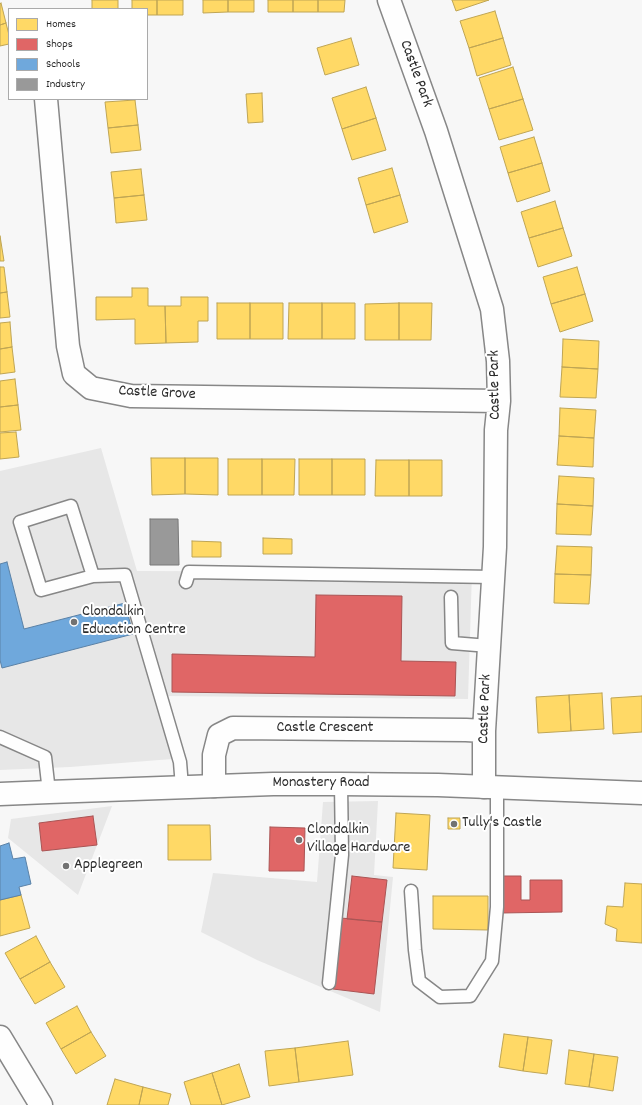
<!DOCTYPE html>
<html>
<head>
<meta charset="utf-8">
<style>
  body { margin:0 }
  #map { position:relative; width:642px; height:1105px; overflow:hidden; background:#f7f7f7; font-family:Dekko,sans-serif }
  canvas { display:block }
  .legend { position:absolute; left:8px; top:8px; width:140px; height:92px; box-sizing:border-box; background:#fff; border:1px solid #aaa; margin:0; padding:5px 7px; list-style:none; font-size:12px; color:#2b2b2b }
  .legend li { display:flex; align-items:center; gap:8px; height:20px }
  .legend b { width:20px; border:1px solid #aaa }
</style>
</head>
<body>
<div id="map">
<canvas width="642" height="1105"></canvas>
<ul class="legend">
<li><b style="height:11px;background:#ffd966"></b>Homes</li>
<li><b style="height:11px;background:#e06666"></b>Shops</li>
<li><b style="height:11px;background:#6fa8dc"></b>Schools</li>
<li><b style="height:11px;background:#999"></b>Industry</li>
</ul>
</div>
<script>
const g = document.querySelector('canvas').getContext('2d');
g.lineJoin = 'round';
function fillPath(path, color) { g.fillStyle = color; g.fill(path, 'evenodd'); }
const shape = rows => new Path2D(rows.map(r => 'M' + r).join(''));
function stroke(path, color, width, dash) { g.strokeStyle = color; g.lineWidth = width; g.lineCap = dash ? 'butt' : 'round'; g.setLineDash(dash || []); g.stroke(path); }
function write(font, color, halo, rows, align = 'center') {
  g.font = font + ' Dekko,sans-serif'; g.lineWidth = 4; g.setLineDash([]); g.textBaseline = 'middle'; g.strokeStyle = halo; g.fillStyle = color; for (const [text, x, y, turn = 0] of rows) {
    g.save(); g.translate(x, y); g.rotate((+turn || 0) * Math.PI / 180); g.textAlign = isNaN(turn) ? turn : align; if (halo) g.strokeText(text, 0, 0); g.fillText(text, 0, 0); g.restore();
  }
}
const built = shape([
  [101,448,137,571,472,572,468,699,167,696,185,758,70,767,0,770,0,471],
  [378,801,374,875,393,877,380,1012,257,960,201,932,213,873,317,882,323,802],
  [112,806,78,895,8,838,11,819]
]);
const homes = shape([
  [92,0,118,0,118,9,92,9,92,0],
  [132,0,157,0,157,15,147,15,147,9,132,9,132,0],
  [157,0,183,0,183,15,157,15,157,0],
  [203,0,228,0,228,12,203,13,203,0],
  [228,0,254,0,254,12,228,12,228,0],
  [268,0,293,0,293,12,268,12,268,0],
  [293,0,318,0,318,12,293,12,293,0],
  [318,0,345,0,344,12,318,12,318,0],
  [452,0,489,0,456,11,452,0],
  [1,3,6,23,0,25,0,4,1,3],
  [495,11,503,38,469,48,460,21,495,11],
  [6,23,9,35,9,44,0,46,0,25,6,23],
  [351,38,359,65,325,75,317,48,351,38],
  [503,38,511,65,477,76,469,48,503,38],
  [513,67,523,99,489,109,479,78,513,67],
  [366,87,376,118,342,129,332,98,366,87],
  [262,93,263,122,248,123,246,94,262,93],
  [523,99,533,130,499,140,489,109,523,99],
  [135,100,138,125,108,128,105,102,135,100],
  [376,118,386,150,352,160,342,129,376,118],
  [138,125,141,150,111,153,108,128,138,125],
  [534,137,542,163,508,173,500,147,534,137],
  [542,163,550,191,517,202,508,173,542,163],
  [392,168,400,195,366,205,358,178,392,168],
  [141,169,144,195,114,198,111,172,141,169],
  [144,195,147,220,116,223,114,198,144,195],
  [400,195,408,222,374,233,366,205,400,195],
  [555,201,563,228,529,238,521,212,555,201],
  [563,228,572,256,538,267,529,238,563,228],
  [0,236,4,261,0,261,0,236],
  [0,267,4,267,7,292,0,293,0,267],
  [577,267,585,294,551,304,543,277,577,267],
  [132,288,148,288,148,306,165,306,166,343,135,344,135,319,96,320,96,297,132,297,132,288],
  [7,292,10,317,0,318,0,293,7,292],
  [585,294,593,321,560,332,551,304,585,294],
  [181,297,208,297,208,321,198,321,198,342,166,343,165,306,181,306,181,297],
  [217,303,250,303,250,339,217,339,217,303],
  [250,303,283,303,283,339,250,339,250,303],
  [289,303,322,303,322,339,288,339,289,303],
  [322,303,355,303,355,339,322,339,322,303],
  [399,303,399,340,365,340,365,304,399,303],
  [399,303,432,303,431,340,399,340,399,303],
  [10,322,12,347,0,349,0,323,10,322],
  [563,339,599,341,598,369,562,367,563,339],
  [12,347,15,372,0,374,0,349,12,347],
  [562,367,598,369,596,398,560,397,562,367],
  [15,379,18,405,0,407,0,381,15,379],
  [18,405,21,430,0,432,0,407,18,405],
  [560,408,596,410,594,438,559,436,560,408],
  [16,432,19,457,0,459,0,433,16,432],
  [559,436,594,438,593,467,557,465,559,436],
  [151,458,185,458,185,494,152,495,151,458],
  [185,458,218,458,218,495,185,494,185,458],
  [228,459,262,459,262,495,228,495,228,459],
  [262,459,295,459,294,495,262,495,262,459],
  [299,459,332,459,332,495,299,495,299,459],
  [332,459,365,459,365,495,332,495,332,459],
  [376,460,409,460,409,496,375,496,376,460],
  [409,460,442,460,442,496,409,496,409,460],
  [559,476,594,478,593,506,557,504,559,476],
  [557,504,593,506,591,535,556,534,557,504],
  [263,538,292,539,292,554,263,554,263,538],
  [192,541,221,542,221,557,192,557,192,541],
  [557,546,592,547,591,575,555,574,557,546],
  [555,574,591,575,589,604,554,603,555,574],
  [602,693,604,729,571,731,569,695,602,693],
  [569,695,571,731,538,733,536,697,569,695],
  [642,696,642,732,613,734,611,698,642,696],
  [396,813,430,815,427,870,393,868,396,813],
  [448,818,460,818,460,829,448,829,448,818],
  [168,825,210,825,211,860,168,860,168,825],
  [625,883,642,884,642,943,616,941,617,929,605,924,607,906,623,907,625,883],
  [21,895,30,928,0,936,0,900,21,895],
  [433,896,488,896,488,930,433,929,433,896],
  [36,936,50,962,20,979,5,953,36,936],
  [50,962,65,987,35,1004,20,979,50,962],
  [77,1006,91,1032,61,1049,46,1023,77,1006],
  [91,1032,106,1056,76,1074,61,1049,91,1032],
  [504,1034,528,1037,523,1071,499,1067,504,1034],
  [528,1037,552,1040,547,1074,523,1071,528,1037],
  [348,1041,353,1075,299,1082,295,1048,348,1041],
  [295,1048,299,1082,269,1086,265,1051,295,1048],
  [569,1050,594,1054,589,1087,565,1084,569,1050],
  [594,1054,618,1057,613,1091,589,1087,594,1054],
  [239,1064,250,1097,222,1105,212,1073,239,1064],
  [212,1073,222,1105,191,1105,184,1082,212,1073],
  [115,1079,143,1087,139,1105,107,1105,115,1079],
  [143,1087,171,1094,168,1105,139,1105,143,1087]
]);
const shops = shape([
  [316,595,402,596,401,661,456,662,455,696,172,692,172,654,315,657,316,595],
  [93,816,97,845,42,851,39,823,93,816],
  [270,827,305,828,304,871,269,871,270,827],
  [352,876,387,880,382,922,347,919,352,876],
  [501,876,521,876,521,900,530,900,530,880,562,880,562,912,501,913,501,876],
  [341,918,382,922,374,994,333,989,341,918]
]);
const schools = shape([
  [7,562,24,629,125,603,133,634,2,668,0,660,0,564,7,562],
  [9,843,13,859,25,857,31,884,19,887,21,895,0,900,0,846,9,843]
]);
const industry = shape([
  [150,519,178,519,179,565,150,565,150,519]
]);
const lane = shape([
  [93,576,41,590,20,522,71,506,93,576,125,575,180,762,182,787],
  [186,582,189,572,493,577],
  [451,597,452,643,489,646],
  [0,737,45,757,49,792],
  [411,891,415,950,419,981,440,997,470,996,492,961,497,907,497,787],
  [329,983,342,855,341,784]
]);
const street = shape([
  [389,0,436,131,492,309,498,361,499,401,496,430,495,547,484,731,484,787],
  [46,99,68,346,74,374,91,388,131,396,499,401],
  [214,786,214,755,219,735,233,728,466,730,484,731],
  [0,1037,41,1105]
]);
const secondary = shape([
  [0,794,49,792,273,784,341,784,438,785,642,793]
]);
const markers = [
  [74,622,4,"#727272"],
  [454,824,4,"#727272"],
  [299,840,4,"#727272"],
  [66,866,4,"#727272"]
];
const streetNames = [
  ["Castle Park",415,74,70],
  ["Castle Park",496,385,-91],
  ["Castle Grove",157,394,3],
  ["Castle Park",486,709,-88],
  ["Castle Crescent",325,729],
  ["Monastery Road",321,784]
];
const poiNames = [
  ["Clondalkin",82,613],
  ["Education Centre",82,631],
  ["Tully's Castle",462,824],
  ["Clondalkin",307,831],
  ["Village Hardware",307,849],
  ["Applegreen",74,866]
];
fillPath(built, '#e7e7e7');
fillPath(homes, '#ffd966');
stroke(homes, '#bfa554', 1);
fillPath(shops, '#e06666');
stroke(shops, '#aa5454', 1);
fillPath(schools, '#6fa8dc');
stroke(schools, '#5b82a7', 1);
fillPath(industry, '#999');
stroke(industry, '#787878', 1);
stroke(lane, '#878787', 15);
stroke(street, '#878787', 25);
stroke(secondary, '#878787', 25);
stroke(lane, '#fefefe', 12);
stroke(street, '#fefefe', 22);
stroke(secondary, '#fefefe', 22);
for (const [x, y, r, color] of markers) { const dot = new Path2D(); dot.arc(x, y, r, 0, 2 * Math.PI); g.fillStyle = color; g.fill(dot); stroke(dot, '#fff', 1.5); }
write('16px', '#2b2b2b', '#fff', streetNames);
write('16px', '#2b2b2b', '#fff', poiNames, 'left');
</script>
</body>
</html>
